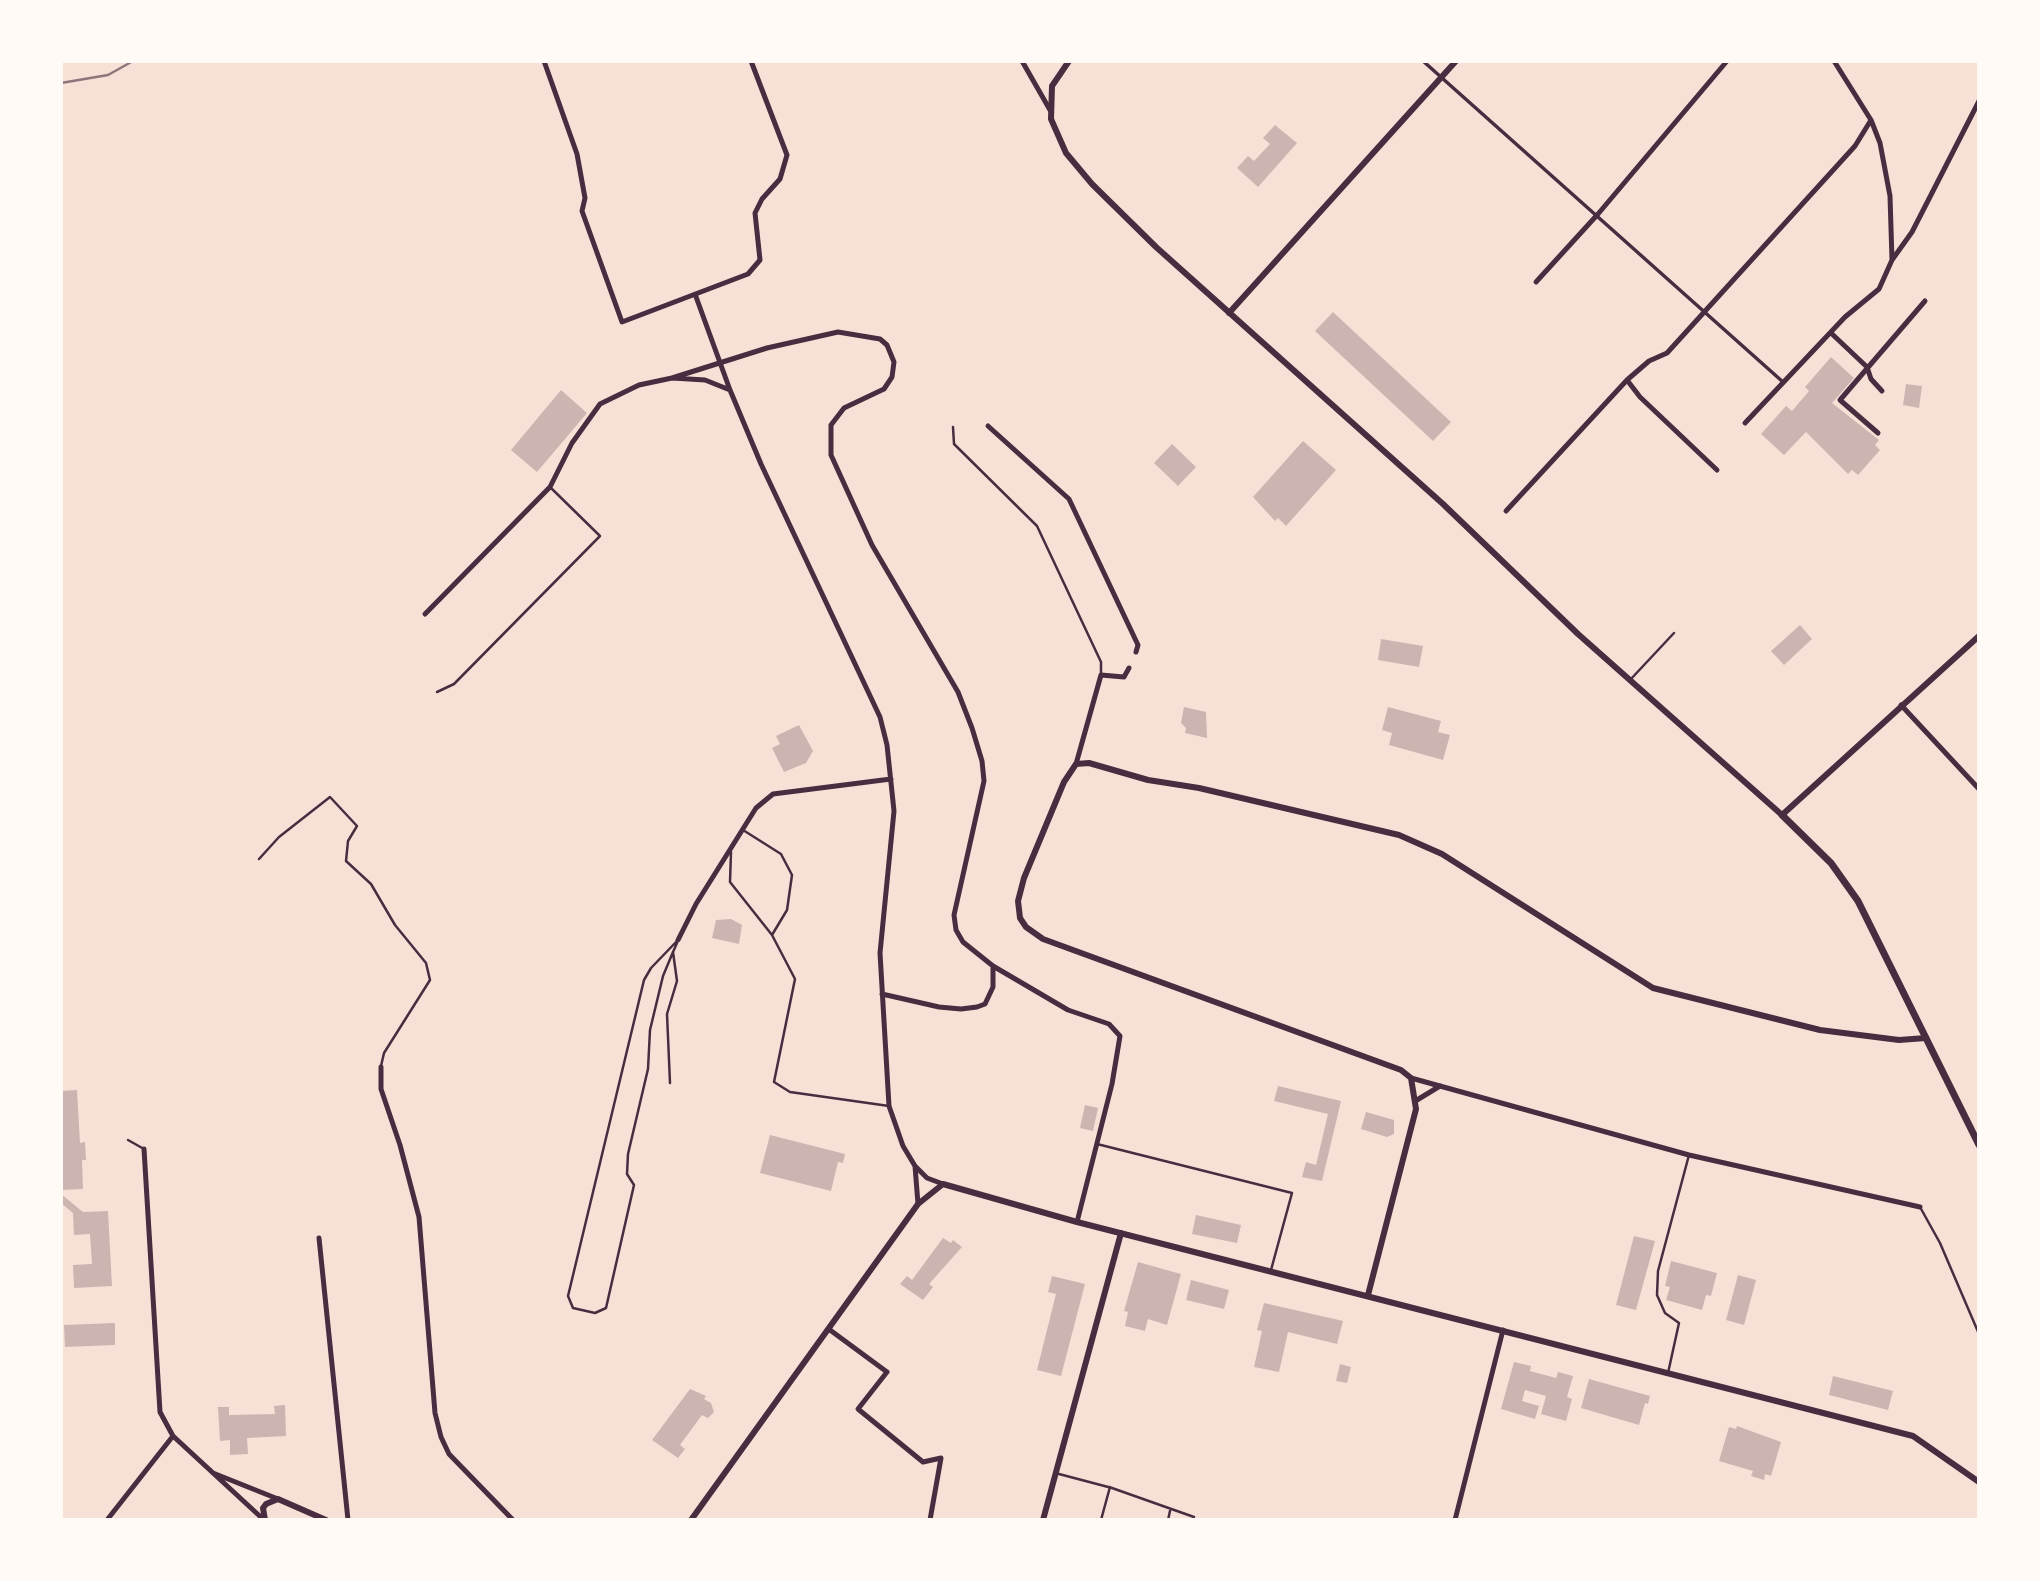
<!DOCTYPE html>
<html>
<head>
<meta charset="utf-8">
<style>
  body { margin:0 }
  #map { position:relative; width:2040px; height:1581px; overflow:hidden; background:#f7e1d7; font-family:"PT Sans Narrow",sans-serif }
  canvas { display:block }
  .frame { position:absolute; inset:0; border:63px solid #fffaf5; pointer-events:none }
</style>
</head>
<body>
<div id="map">
<canvas width="2040" height="1581"></canvas>
<div class="frame"></div>
</div>
<script>
const g = document.querySelector('canvas').getContext('2d');
g.lineJoin = 'round';
function fillPath(path, color) { g.fillStyle = color; g.fill(path, 'evenodd'); }
const shape = rows => new Path2D(rows.map(r => 'M' + r).join(''));
function stroke(path, color, width, dash) { g.strokeStyle = color; g.lineWidth = width; g.lineCap = dash ? 'butt' : 'round'; g.setLineDash(dash || []); g.stroke(path); }
const building = shape([
  [1275,125,1297,143,1258,187,1237,168,1248,156,1254,161,1270,144,1263,138],
  [1333,312,1451,422,1433,441,1315,331],
  [1831,357,1854,378,1832,403,1879,440,1875,445,1880,450,1858,475,1852,470,1848,474,1806,432,1784,455,1761,434,1786,406,1792,411,1809,391,1805,387],
  [1906,384,1922,386,1919,408,1903,405],
  [561,390,587,413,537,472,511,450],
  [1303,441,1336,470,1286,526,1278,518,1275,521,1253,497],
  [1172,444,1196,467,1178,486,1154,463],
  [1800,625,1812,639,1784,665,1771,651],
  [1381,639,1423,646,1419,667,1378,660],
  [1184,707,1206,712,1207,738,1185,733,1186,728,1181,723],
  [1388,707,1441,721,1438,732,1450,735,1443,760,1389,745,1392,733,1382,730],
  [799,725,813,751,806,763,784,772,772,748,780,744,776,736],
  [731,919,742,925,739,944,712,938,716,920],
  [1278,1086,1341,1101,1322,1181,1302,1177,1306,1162,1316,1165,1328,1114,1274,1101],
  [77,1090,80,1143,85,1142,86,1160,82,1160,83,1189,61,1190,61,1091],
  [1085,1105,1098,1108,1093,1131,1080,1128],
  [1366,1112,1394,1120,1394,1134,1387,1137,1361,1129],
  [770,1135,845,1154,843,1163,838,1162,831,1191,760,1173],
  [61,1194,83,1212,108,1211,112,1286,74,1288,73,1265,92,1264,90,1234,74,1235,73,1213,61,1203],
  [1196,1215,1241,1225,1237,1243,1192,1234],
  [1634,1236,1655,1241,1636,1310,1616,1305],
  [943,1238,951,1243,953,1240,962,1247,929,1284,933,1287,923,1300,900,1284,907,1276,912,1280],
  [1671,1261,1717,1273,1711,1296,1706,1295,1702,1310,1666,1300,1670,1287,1665,1286],
  [1138,1262,1181,1274,1167,1325,1148,1319,1145,1331,1125,1326,1128,1312,1124,1311],
  [1738,1275,1756,1280,1744,1325,1726,1320],
  [1052,1276,1085,1284,1061,1376,1037,1370,1056,1294,1048,1292],
  [1191,1280,1229,1290,1224,1309,1186,1300],
  [1264,1303,1343,1321,1337,1344,1288,1332,1279,1372,1254,1367,1262,1331,1257,1330],
  [115,1323,115,1345,65,1347,64,1325],
  [1514,1362,1531,1366,1530,1371,1556,1378,1558,1372,1573,1376,1567,1397,1572,1399,1566,1421,1541,1414,1546,1396,1525,1390,1522,1401,1539,1406,1535,1419,1501,1409],
  [1340,1364,1351,1367,1347,1383,1336,1381],
  [1833,1376,1893,1391,1888,1410,1829,1395],
  [1589,1379,1650,1396,1648,1404,1645,1403,1639,1425,1581,1408],
  [690,1389,706,1396,704,1399,711,1403,714,1412,708,1418,702,1415,680,1445,685,1449,678,1458,652,1440],
  [285,1405,286,1436,247,1438,248,1454,230,1455,230,1440,220,1441,218,1407,229,1407,229,1415,275,1414,274,1406],
  [1737,1426,1781,1442,1771,1476,1765,1474,1764,1480,1751,1476,1753,1471,1719,1461,1729,1427,1736,1429]
]);
const service = shape([
  [953,427,954,444,1037,526,1101,662,1101,675],
  [1630,680,1674,633],
  [437,692,454,684,600,536,550,487],
  [743,830,781,854,792,875,787,910,772,935],
  [731,852,730,882,772,935,795,979,774,1082,790,1092,889,1106],
  [259,859,279,837,330,797,357,826,348,841,346,861,371,884,395,925,426,963,430,980,384,1053,381,1066],
  [673,952,663,976,650,1030,648,1069,628,1154,627,1174,634,1185,606,1308,595,1313,573,1308,568,1296,644,980,651,968,678,940],
  [670,1083,667,1014,677,981,673,952,677,943],
  [128,1140,144,1149],
  [1097,1144,1292,1193,1271,1270],
  [1920,1207,1940,1243,1979,1334],
  [1668,1373,1679,1323,1665,1313,1657,1295,1658,1271,1689,1155],
  [1059,1474,1112,1488,1194,1517],
  [1101,1520,1110,1487],
  [1168,1520,1170,1511]
]);
const pedestrian = shape([
  [1423,61,1783,382]
]);
const minor = shape([
  [544,61,577,154,585,198,582,211,622,322,748,274,760,260,755,213,762,199,780,179,787,155,751,61],
  [1022,61,1050,110],
  [1892,260,1912,232,1979,101],
  [1536,282,1598,214,1727,61],
  [695,294,730,390,761,464,880,717,887,745,894,811,880,953,889,1106,903,1146,915,1166,927,1178,943,1184],
  [1831,333,1867,367,1871,379,1882,391],
  [672,378,767,348,838,332,880,339,887,345,894,362,892,377,884,389,844,408,831,425,831,455,872,545,958,692,972,728,982,761,984,781,954,915,956,930,963,942,993,966,993,987,985,1004,977,1007,961,1009,939,1007,882,994],
  [1627,380,1640,397,1717,470],
  [1745,423,1845,317,1879,289,1892,260,1890,196,1880,143,1871,120],
  [988,426,1069,499,1138,645,1136,652],
  [1878,433,1840,400,1925,301],
  [1506,511,1627,380,1649,361,1667,353,1855,146,1871,120,1834,61],
  [425,614,550,487,572,443,600,404,639,385,672,378,705,380,730,390],
  [1901,705,1979,789],
  [1076,764,1101,675,1124,677,1129,668],
  [678,940,696,904,756,808,773,794,891,779],
  [993,966,1068,1010,1109,1024,1120,1036,1112,1084,1077,1222],
  [381,1067,381,1089,400,1145,419,1217,435,1413,441,1437,449,1454,513,1520],
  [1411,1078,1689,1155,1920,1207],
  [1417,1100,1440,1086],
  [144,1149,160,1412,173,1436,264,1520],
  [915,1166,918,1204],
  [319,1238,348,1520],
  [830,1330,887,1372,858,1409,923,1462,941,1458,930,1520],
  [213,1473,278,1499],
  [107,1520,173,1436],
  [1455,1520,1503,1330]
]);
const tertiary = shape([
  [1069,61,1052,86,1051,119,1066,153,1092,184,1156,247,1443,504,1578,634,1782,815,1979,636],
  [1229,313,1456,61],
  [1368,1295,1416,1109,1411,1078,1401,1070,1043,939,1026,927,1020,918,1018,901,1024,878,1064,782,1076,764,1089,763,1148,780,1199,788,1399,835,1442,854,1653,988,1820,1030,1899,1040,1926,1038],
  [265,1520,263,1508,266,1504,278,1499,326,1520],
  [691,1520,918,1204,943,1184,1077,1222,1913,1436,1979,1482],
  [1043,1520,1121,1233]
]);
const secondary = shape([
  [1782,815,1831,863,1858,901,1979,1145]
]);
const rail = shape([
  [61,83,108,75,133,61]
]);
fillPath(building, '#ccb4b1');
stroke(service, '#4a2c40', 2.5);
stroke(pedestrian, '#4a2c40', 3.5);
stroke(minor, '#4a2c40', 5);
stroke(tertiary, '#4a2c40', 6);
stroke(secondary, '#4a2c40', 7);
stroke(rail, '#8f747c', 2.5);
</script>
</body>
</html>
